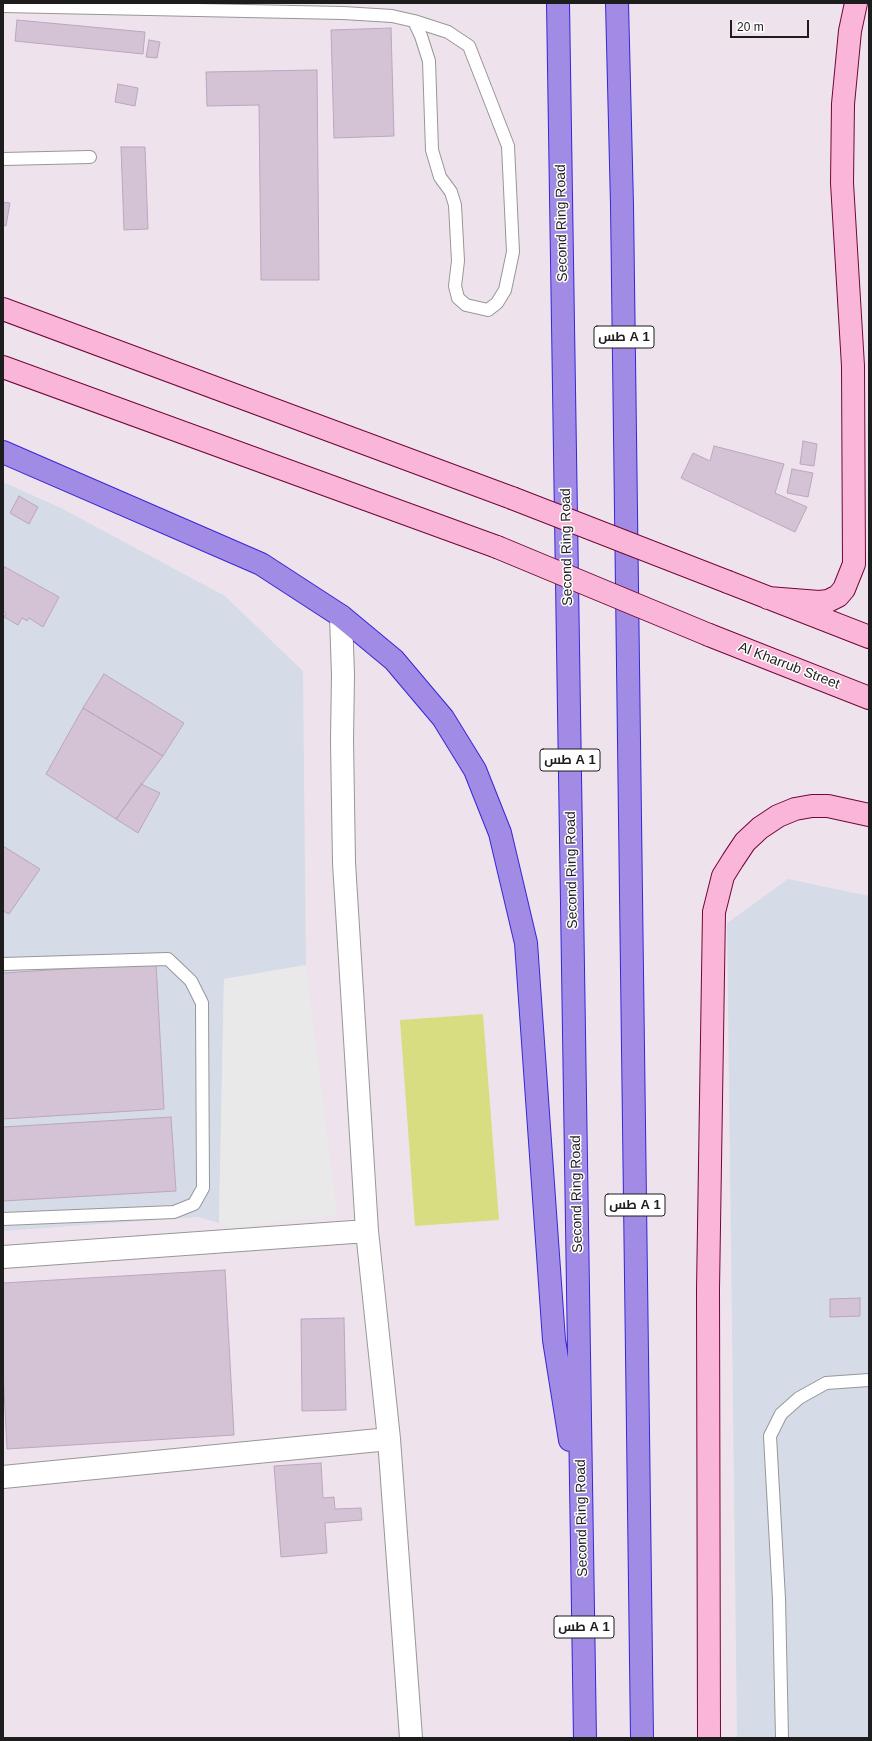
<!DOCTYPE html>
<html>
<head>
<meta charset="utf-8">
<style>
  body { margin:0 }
  #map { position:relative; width:872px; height:1741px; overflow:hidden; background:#eee3ed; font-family:Helvetica,sans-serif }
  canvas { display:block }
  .frame { position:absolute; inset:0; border:4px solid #1d1d1d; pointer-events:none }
  .scale { position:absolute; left:730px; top:20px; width:79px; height:18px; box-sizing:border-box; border:2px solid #1d1d1d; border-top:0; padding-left:5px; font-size:12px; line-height:14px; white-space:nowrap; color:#1d1d1d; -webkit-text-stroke:3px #fff; paint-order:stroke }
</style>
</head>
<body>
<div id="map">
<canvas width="872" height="1741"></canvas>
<div class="frame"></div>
<div class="scale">20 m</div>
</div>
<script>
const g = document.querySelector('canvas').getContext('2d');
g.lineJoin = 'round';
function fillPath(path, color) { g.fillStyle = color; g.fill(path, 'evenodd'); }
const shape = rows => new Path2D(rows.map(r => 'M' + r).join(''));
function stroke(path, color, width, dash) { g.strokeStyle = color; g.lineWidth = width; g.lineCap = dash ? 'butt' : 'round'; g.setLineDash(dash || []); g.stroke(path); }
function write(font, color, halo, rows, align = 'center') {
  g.font = font + ' Helvetica,Cairo,sans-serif'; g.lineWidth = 3; g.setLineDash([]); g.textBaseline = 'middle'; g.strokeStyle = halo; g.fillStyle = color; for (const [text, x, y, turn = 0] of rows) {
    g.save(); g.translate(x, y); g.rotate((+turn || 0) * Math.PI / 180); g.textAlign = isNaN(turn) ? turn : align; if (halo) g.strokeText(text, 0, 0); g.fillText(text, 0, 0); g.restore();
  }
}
const industrial = shape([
  [3,482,61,508,225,596,303,671,306,965,224,979,219,1223,199,1217,3,1231],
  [788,879,869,896,869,1738,737,1738,727,923]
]);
const pitch = shape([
  [483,1014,499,1220,415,1226,400,1020]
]);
const parking = shape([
  [306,965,337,1215,233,1228,219,1223,224,979]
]);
const building = shape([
  [17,20,145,32,143,54,15,41,17,20],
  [391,28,394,136,334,138,331,30,391,28],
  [149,40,160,42,157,58,146,57,149,40],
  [317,70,319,280,261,280,259,105,207,106,206,72,317,70],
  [118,84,138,88,135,106,115,102,118,84],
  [121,147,145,147,148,229,124,230,121,147],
  [3,202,10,203,6,226,3,225,3,202],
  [803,441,817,444,814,466,800,464,803,441],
  [714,446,784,464,775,493,807,507,795,532,681,478,693,453,710,461,714,446],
  [792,469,813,473,808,497,787,493,792,469],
  [19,496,38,507,29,524,10,513,19,496],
  [5,567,59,597,43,627,29,618,27,621,22,618,18,625,4,617,6,613,3,611,3,570,5,567],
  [104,674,184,723,163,756,83,708,104,674],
  [83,708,163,756,116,819,46,774,83,708],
  [141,784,160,793,138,833,116,819,141,784],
  [3,846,40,869,9,914,3,911,3,846],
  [156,963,164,1109,3,1119,3,973,156,963],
  [171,1117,176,1191,3,1201,3,1127,171,1117],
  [225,1270,234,1435,7,1449,3,1371,3,1283,225,1270],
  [860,1298,860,1316,830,1317,830,1299,860,1298],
  [344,1318,346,1410,302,1411,301,1319,344,1318],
  [321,1463,323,1498,334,1497,335,1509,361,1508,362,1520,325,1523,327,1553,281,1557,274,1466,321,1463]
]);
const lane = shape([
  [3,6,343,13,392,16,414,21,448,32,469,46,508,146,513,252,505,290,497,303,488,310,466,305,458,298,455,286,458,261,455,205,451,192,440,177,432,150,429,61,421,36,414,21],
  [3,159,90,157],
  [3,964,168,959,191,981,202,1003,203,1188,194,1204,174,1212,3,1219],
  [782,1738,779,1599,770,1436,781,1414,799,1398,826,1383,869,1380]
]);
const street = shape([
  [341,616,343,675,342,740,344,863,367,1231,389,1439,411,1738],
  [3,1257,367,1231],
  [3,1477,389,1439]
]);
const secondary = shape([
  [3,309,512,498],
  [3,367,497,547],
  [728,582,869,637],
  [768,598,819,602,828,601,838,596,844,589,854,564,853,366,842,183,843,104,850,31,856,3],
  [709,635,869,698],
  [709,1738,708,1289,714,912,723,876,733,860,745,842,760,828,778,816,795,809,812,806,828,806,869,815]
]);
const highway = shape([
  [558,3,585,1738],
  [617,3,622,205,642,1738],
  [3,452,261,564,341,616,394,660,443,718,475,770,500,833,526,943,554,1340,570,1440]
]);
const secondaryBridge = shape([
  [512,498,728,582],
  [497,547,709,635]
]);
const shields = [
  [624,337,60],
  [570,760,60],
  [635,1205,60],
  [584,1627,60]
];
const shieldNames = [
  ["طس A 1",624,337],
  ["طس A 1",570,760],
  ["طس A 1",635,1205],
  ["طس A 1",584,1627]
];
const streetNames = [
  ["Second Ring Road",562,223,-91],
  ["Second Ring Road",567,547,-91],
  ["Al Kharrub Street",789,666,21],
  ["Second Ring Road",572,870,-91],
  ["Second Ring Road",577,1194,-91],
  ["Second Ring Road",582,1518,-91]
];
fillPath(industrial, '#d5dce7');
fillPath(pitch, '#d8dd81');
fillPath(parking, '#e9e9e9');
fillPath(building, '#d3c3d5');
stroke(building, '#bda5c0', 1);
stroke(lane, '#979797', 14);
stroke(street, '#979797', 24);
stroke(secondary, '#720636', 24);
stroke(highway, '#3726d6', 24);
stroke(lane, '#fff', 12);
stroke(street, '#fff', 22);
stroke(secondary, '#f9b6d8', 22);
stroke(highway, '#a28be5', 22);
stroke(secondaryBridge, '#720636', 24, []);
stroke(secondaryBridge, '#f9b6d8', 22);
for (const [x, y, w] of shields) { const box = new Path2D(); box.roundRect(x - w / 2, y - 11, w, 22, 3); g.fillStyle = '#fff'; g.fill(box); stroke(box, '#1d1d1d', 1); }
write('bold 13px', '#1d1d1d', null, shieldNames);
write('14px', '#1d1d1d', '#fff', streetNames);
</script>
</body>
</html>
